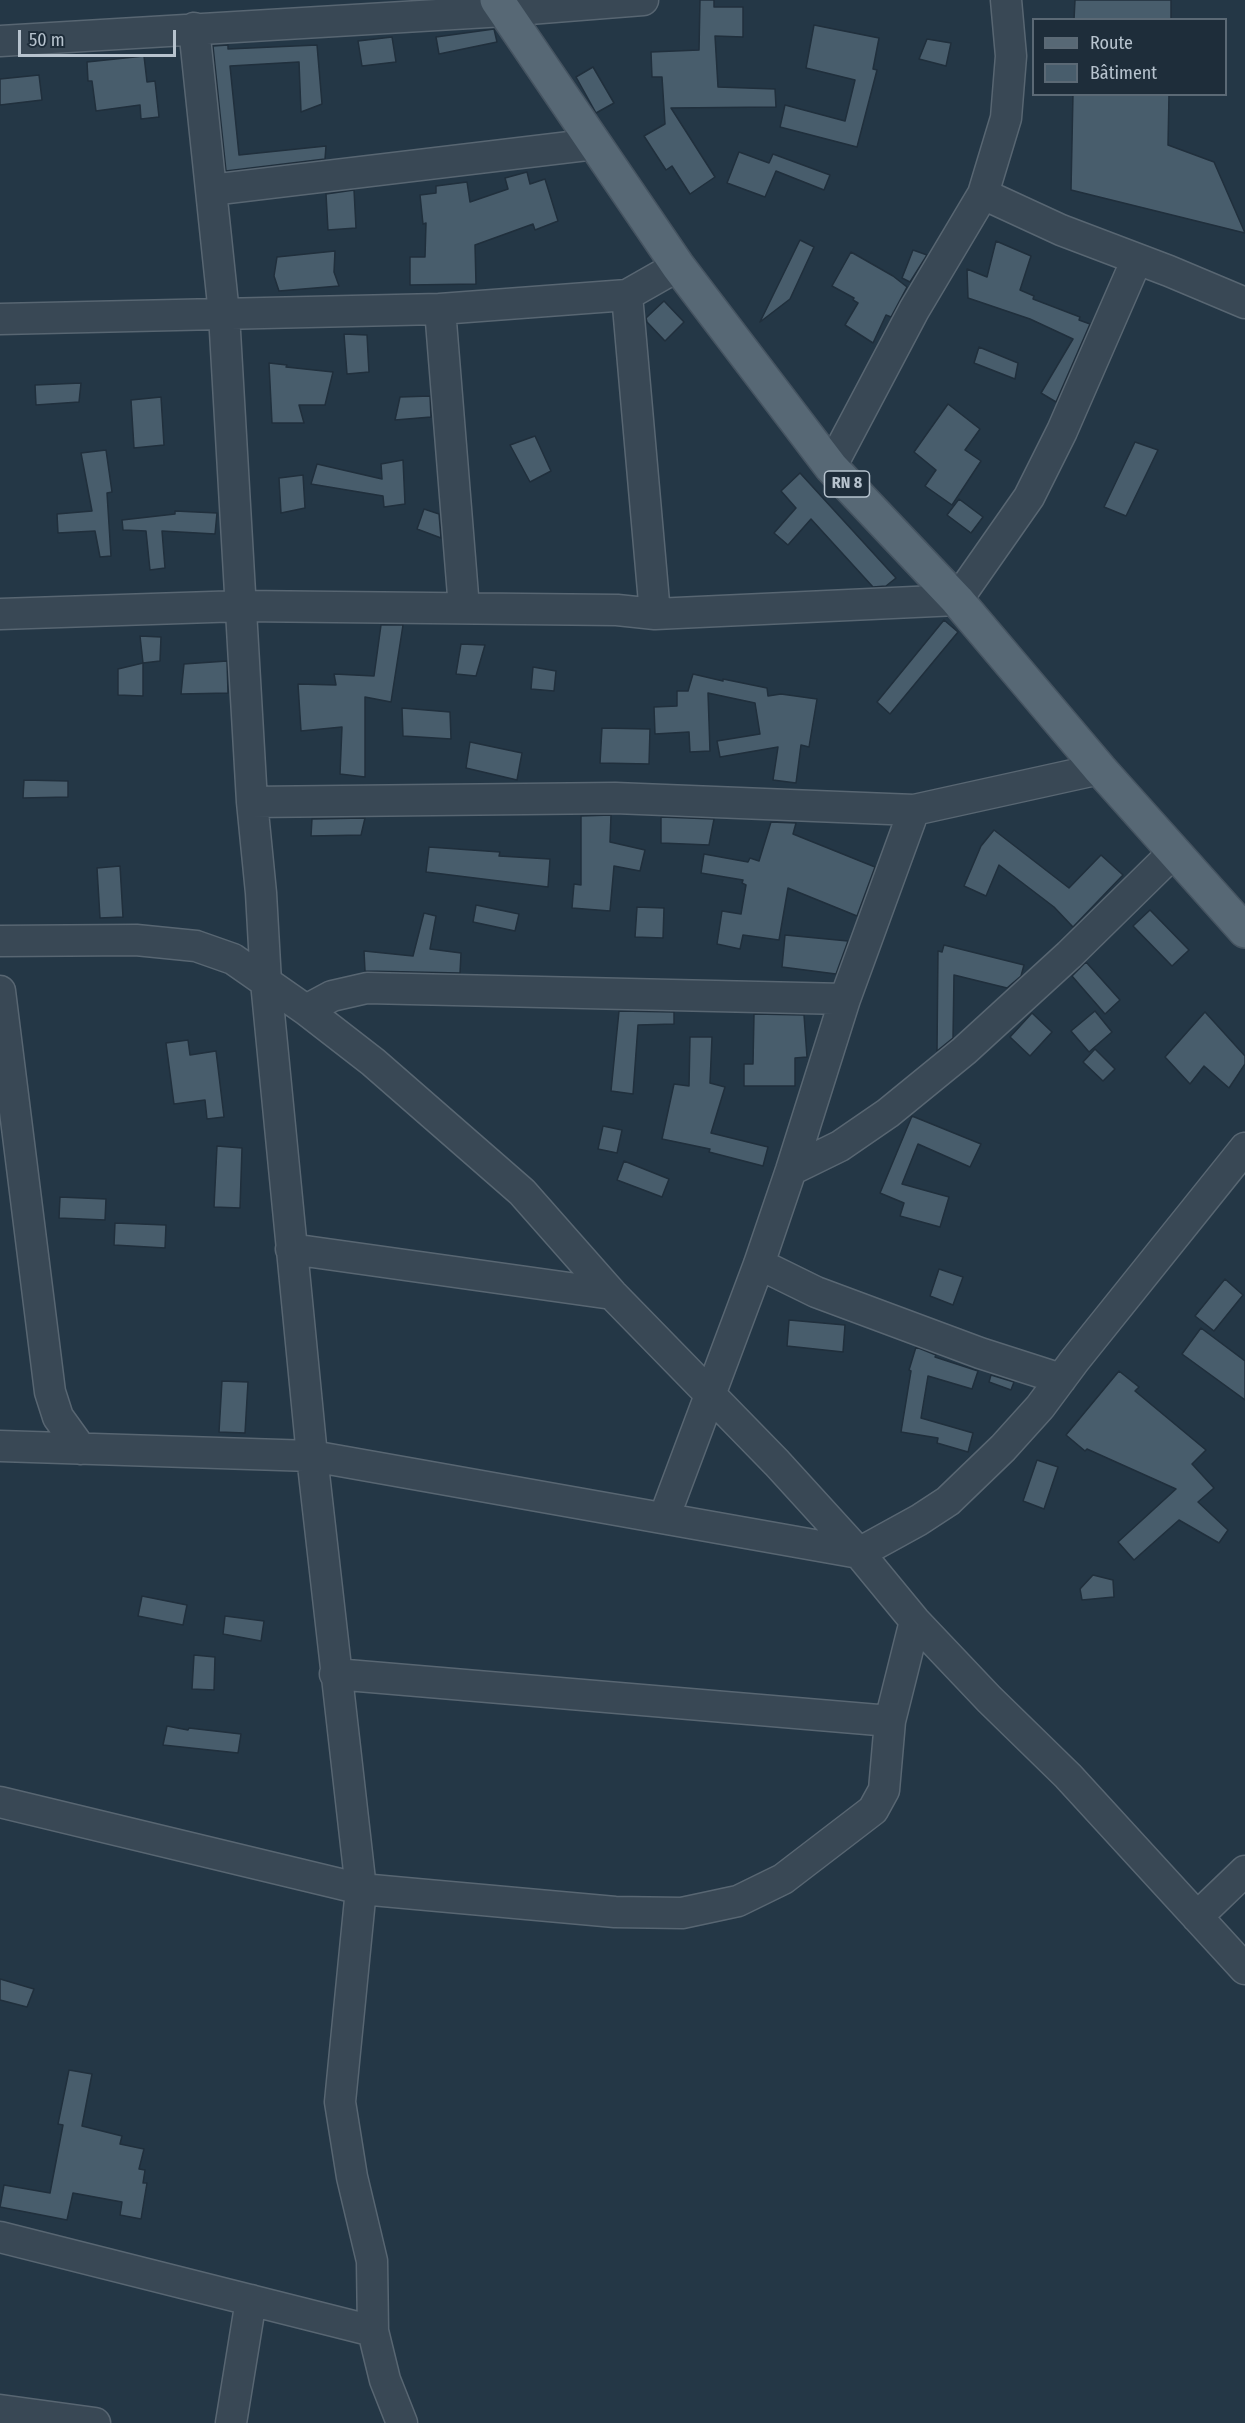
<!DOCTYPE html>
<html>
<head>
<meta charset="utf-8">
<style>
  body { margin:0 }
  #map { position:relative; width:1245px; height:2423px; overflow:hidden; background:#243746; font-family:"Fira Sans Condensed",sans-serif }
  canvas { display:block }
  .legend { position:absolute; left:1032px; top:18px; width:195px; height:78px; box-sizing:border-box; background:#1e2d3a; border:2px solid #5b6975; margin:0; padding:8px 10px; list-style:none; font-size:18px; color:#b7c3ce }
  .legend li { display:flex; align-items:center; gap:12px; height:30px }
  .legend b { width:30px; border:2px solid #5b6975 }
  .scale { position:absolute; left:18px; top:30px; width:158px; height:27px; box-sizing:border-box; border:3px solid #b7c3ce; border-top:0; padding-left:8px; font-size:18px; line-height:21px; white-space:nowrap; color:#b7c3ce; -webkit-text-stroke:4px #1e2d3a; paint-order:stroke }
</style>
</head>
<body>
<div id="map">
<canvas width="1245" height="2423"></canvas>
<ul class="legend">
<li><b style="height:8px;background:#576875"></b>Route</li>
<li><b style="height:16px;background:#485d6c"></b>Bâtiment</li>
</ul>
<div class="scale">50 m</div>
</div>
<script>
const g = document.querySelector('canvas').getContext('2d');
g.lineJoin = 'round';
function fillPath(path, color) { g.fillStyle = color; g.fill(path, 'evenodd'); }
const shape = rows => new Path2D(rows.map(r => 'M' + r).join(''));
function stroke(path, color, width, dash) { g.strokeStyle = color; g.lineWidth = width; g.lineCap = dash ? 'butt' : 'round'; g.setLineDash(dash || []); g.stroke(path); }
function write(font, color, halo, rows, align = 'center') {
  g.font = font + ' "Fira Sans Condensed",sans-serif'; g.lineWidth = 5; g.setLineDash([]); g.textBaseline = 'middle'; g.strokeStyle = halo; g.fillStyle = color; for (const [text, x, y, turn = 0] of rows) {
    g.save(); g.translate(x, y); g.rotate((+turn || 0) * Math.PI / 180); g.textAlign = isNaN(turn) ? turn : align; if (halo) g.strokeText(text, 0, 0); g.fillText(text, 0, 0); g.restore();
  }
}
const building = shape([
  [700,0,714,0,714,7,743,7,743,37,715,36,718,87,775,89,776,107,671,108,715,177,690,194,672,166,666,170,644,136,665,124,662,77,652,77,651,52,699,50,700,0],
  [1075,0,1171,0,1171,20,1074,20,1075,0],
  [814,25,879,38,873,69,877,70,857,147,780,127,785,105,845,121,855,80,806,68,814,25],
  [494,29,497,42,439,54,436,37,494,29],
  [392,37,396,62,362,66,358,41,392,37],
  [927,39,951,43,946,66,919,59,927,39],
  [228,45,228,49,317,45,322,104,301,112,299,62,230,66,239,155,326,146,325,159,226,171,213,46,228,45],
  [144,56,147,82,155,81,159,117,141,119,140,105,96,111,92,81,88,81,87,62,144,56],
  [593,67,614,103,596,113,576,77,593,67],
  [39,75,42,100,0,105,0,79,39,75],
  [1073,94,1169,94,1168,145,1214,162,1245,233,1071,190,1073,94],
  [739,152,769,163,773,154,830,175,824,190,776,171,765,197,727,183,739,152],
  [527,172,530,184,545,179,558,221,535,230,533,224,475,245,476,284,410,285,410,257,425,257,426,223,423,224,420,195,436,193,436,186,467,182,470,202,508,189,505,178,527,172],
  [354,190,356,228,328,230,326,194,354,190],
  [800,240,814,247,790,299,760,322,800,240],
  [996,241,1031,256,1020,290,1034,296,1033,299,1080,317,1079,320,1090,324,1056,402,1041,393,1073,339,1030,319,968,298,967,269,987,277,996,241],
  [913,250,927,255,910,282,902,278,913,250],
  [335,251,334,272,339,286,279,291,274,276,277,257,335,251],
  [851,252,893,276,907,287,891,317,886,315,873,343,845,325,858,303,853,300,854,298,832,286,851,252],
  [664,301,684,322,665,341,647,322,646,318,664,301],
  [344,334,367,335,369,372,347,374,344,334],
  [979,347,1018,363,1015,379,974,363,979,347],
  [269,363,287,365,286,367,333,372,325,405,299,405,304,423,272,423,269,363],
  [81,383,79,402,36,405,35,385,81,383],
  [430,396,431,417,395,420,400,397,430,396],
  [161,397,164,445,134,448,131,400,161,397],
  [948,404,980,429,965,450,981,461,952,505,925,486,936,470,914,452,948,404],
  [535,436,551,471,530,482,510,445,535,436],
  [1135,442,1158,450,1126,516,1104,507,1135,442],
  [106,450,112,492,107,493,111,556,100,557,95,531,58,533,57,514,92,511,81,453,106,450],
  [403,460,405,504,384,507,383,496,311,484,317,464,382,479,381,464,403,460],
  [800,473,896,578,886,586,873,587,811,519,788,545,774,533,796,508,781,491,800,473],
  [303,475,305,508,281,513,279,478,303,475],
  [959,499,983,517,971,533,947,515,959,499],
  [424,509,439,514,441,538,417,529,424,509],
  [175,511,217,513,215,534,162,531,165,568,150,570,146,531,123,530,122,520,175,514,175,511],
  [944,620,958,632,890,714,877,702,944,620],
  [381,625,403,625,391,702,365,697,365,777,340,774,342,727,301,731,298,684,336,685,334,674,374,676,381,625],
  [140,636,161,637,160,661,143,663,140,636],
  [461,644,485,645,476,676,456,674,461,644],
  [227,661,228,693,181,694,184,664,227,661],
  [143,663,143,696,118,695,118,669,143,663],
  [533,667,556,671,554,691,531,689,533,667],
  [693,674,723,681,723,679,767,688,768,696,781,694,817,699,809,747,801,745,796,783,773,780,778,747,720,757,717,741,760,734,755,703,708,693,710,751,690,752,689,732,655,734,654,707,677,706,677,691,688,691,693,674],
  [402,708,450,712,451,739,403,736,402,708],
  [602,728,650,729,649,764,600,763,602,728],
  [470,742,522,753,517,780,466,768,470,742],
  [24,780,68,781,68,797,23,798,24,780],
  [611,815,610,842,645,850,640,871,614,866,610,911,572,908,574,884,581,885,581,816,611,815],
  [661,817,714,819,709,845,661,843,661,817],
  [365,818,361,835,311,836,312,819,365,818],
  [771,822,796,823,793,834,875,867,857,916,788,888,779,940,743,935,740,949,717,944,722,911,741,914,746,885,742,883,743,880,701,873,704,854,748,862,750,858,759,861,771,822],
  [994,830,1069,888,1101,855,1123,875,1073,927,1054,907,999,865,986,896,964,886,981,846,994,830],
  [429,847,500,852,499,856,550,859,548,887,426,872,429,847],
  [120,866,123,917,100,918,97,868,120,866],
  [476,905,519,914,515,931,473,922,476,905],
  [637,907,664,908,663,938,635,937,637,907],
  [1150,910,1189,950,1172,966,1133,926,1150,910],
  [424,913,436,916,430,949,461,953,460,973,365,971,364,951,413,956,424,913],
  [785,935,848,941,836,974,782,967,785,935],
  [944,945,1024,965,1021,976,1007,988,954,975,953,1038,937,1051,938,951,942,952,944,945],
  [1086,962,1120,1000,1105,1014,1072,976,1086,962],
  [619,1011,674,1012,674,1024,638,1025,633,1094,611,1091,619,1011],
  [1095,1011,1112,1032,1089,1052,1071,1031,1095,1011],
  [1205,1012,1245,1056,1245,1064,1229,1088,1204,1066,1190,1084,1165,1057,1205,1012],
  [1032,1013,1052,1032,1030,1056,1010,1037,1032,1013],
  [754,1014,804,1015,807,1057,795,1058,795,1086,744,1086,744,1064,753,1064,754,1014],
  [690,1037,712,1037,710,1083,725,1087,711,1133,768,1147,763,1166,709,1152,710,1149,662,1139,674,1084,689,1086,690,1037],
  [188,1040,190,1055,216,1051,224,1117,207,1119,205,1100,174,1104,166,1043,188,1040],
  [1095,1049,1115,1069,1103,1081,1083,1062,1095,1049],
  [912,1116,981,1144,970,1167,918,1144,902,1184,949,1197,940,1227,900,1216,904,1203,880,1193,912,1116],
  [603,1126,622,1130,617,1153,598,1149,603,1126],
  [217,1146,242,1148,240,1208,214,1207,217,1146],
  [624,1161,669,1179,662,1197,617,1180,624,1161],
  [60,1197,106,1199,105,1220,59,1218,60,1197],
  [115,1223,166,1225,165,1248,114,1245,115,1223],
  [939,1269,963,1277,953,1305,930,1296,939,1269],
  [1225,1279,1243,1295,1214,1331,1195,1316,1225,1279],
  [789,1320,845,1325,843,1352,787,1346,789,1320],
  [1201,1328,1245,1361,1245,1400,1182,1354,1201,1328],
  [916,1347,936,1355,935,1357,978,1371,972,1389,928,1376,921,1418,973,1433,968,1452,937,1443,938,1438,901,1432,911,1371,909,1370,916,1347],
  [1119,1371,1139,1387,1135,1391,1206,1450,1192,1464,1214,1488,1198,1502,1228,1530,1219,1543,1179,1520,1134,1560,1118,1542,1176,1489,1087,1449,1085,1451,1066,1435,1119,1371],
  [991,1375,1014,1382,1011,1390,989,1382,991,1375],
  [222,1381,248,1382,245,1433,219,1432,222,1381],
  [1037,1460,1058,1467,1044,1509,1023,1501,1037,1460],
  [1093,1575,1113,1580,1114,1597,1082,1600,1080,1589,1093,1575],
  [142,1596,187,1605,183,1625,138,1616,142,1596],
  [225,1616,264,1621,261,1641,223,1634,225,1616],
  [194,1655,215,1657,214,1690,192,1689,194,1655],
  [167,1726,188,1730,189,1728,241,1734,238,1753,163,1745,167,1726],
  [0,1979,34,1989,27,2007,0,2000,0,1979],
  [69,2070,92,2074,82,2126,122,2136,120,2144,144,2149,139,2169,145,2170,143,2183,147,2183,141,2219,120,2215,122,2202,73,2193,67,2220,0,2207,4,2185,50,2193,63,2125,58,2124,69,2070]
]);
const minor = shape([
  [194,28,224,314,252,802,261,893,266,982,312,1456,361,1889,340,2102,352,2177,372,2261,373,2331,385,2380,402,2423],
  [0,41,504,11,643,0],
  [211,190,595,144],
  [983,194,1061,230,1169,271,1245,303],
  [627,295,655,614],
  [440,309,464,608],
  [0,319,440,309,627,295,678,266],
  [831,467,914,310,983,194,1006,118,1011,56,1006,0],
  [0,614,242,606,617,610,655,614,957,600,1029,497,1062,431,1137,259],
  [252,802,615,798,914,810,1100,769],
  [0,941,136,940,196,946,233,959,306,1010,373,1062,522,1192,612,1294,777,1463,859,1553,915,1621,989,1699,1068,1776,1245,1969],
  [0,991,50,1392,58,1417,81,1449],
  [306,1010,332,996,367,988,845,999],
  [791,1170,840,1146,888,1113,964,1051,1069,955,1175,851],
  [291,1249,612,1294],
  [759,1264,816,1292,980,1353,1061,1379],
  [0,1446,312,1456,859,1553,919,1520,948,1501,1003,1448,1040,1407,1075,1360,1245,1148],
  [664,1518,759,1264,791,1170,845,999,914,810],
  [335,1674,890,1721],
  [0,1802,361,1889,615,1912,682,1913,738,1901,783,1879,873,1810,884,1790,890,1721,915,1621],
  [1197,1917,1245,1871],
  [0,2237,373,2331],
  [0,2410,95,2423],
  [231,2423,251,2300]
]);
const major = shape([
  [497,0,678,266,831,467,957,600,1100,769,1245,931]
]);
const shields = [
  [847,484,45]
];
const shieldNames = [
  ["RN 8",847,484]
];
fillPath(building, '#485d6c');
stroke(building, '#202f3c', 1.5);
stroke(minor, '#586672', 33);
stroke(major, '#465461', 36);
stroke(minor, '#394855', 30);
stroke(major, '#576875', 33);
for (const [x, y, w] of shields) { const box = new Path2D(); box.roundRect(x - w / 2, y - 13, w, 26, 4.5); g.fillStyle = '#1e2d3a'; g.fill(box); stroke(box, '#b7c3ce', 1.5); }
write('bold 16px', '#b7c3ce', null, shieldNames);
</script>
</body>
</html>
